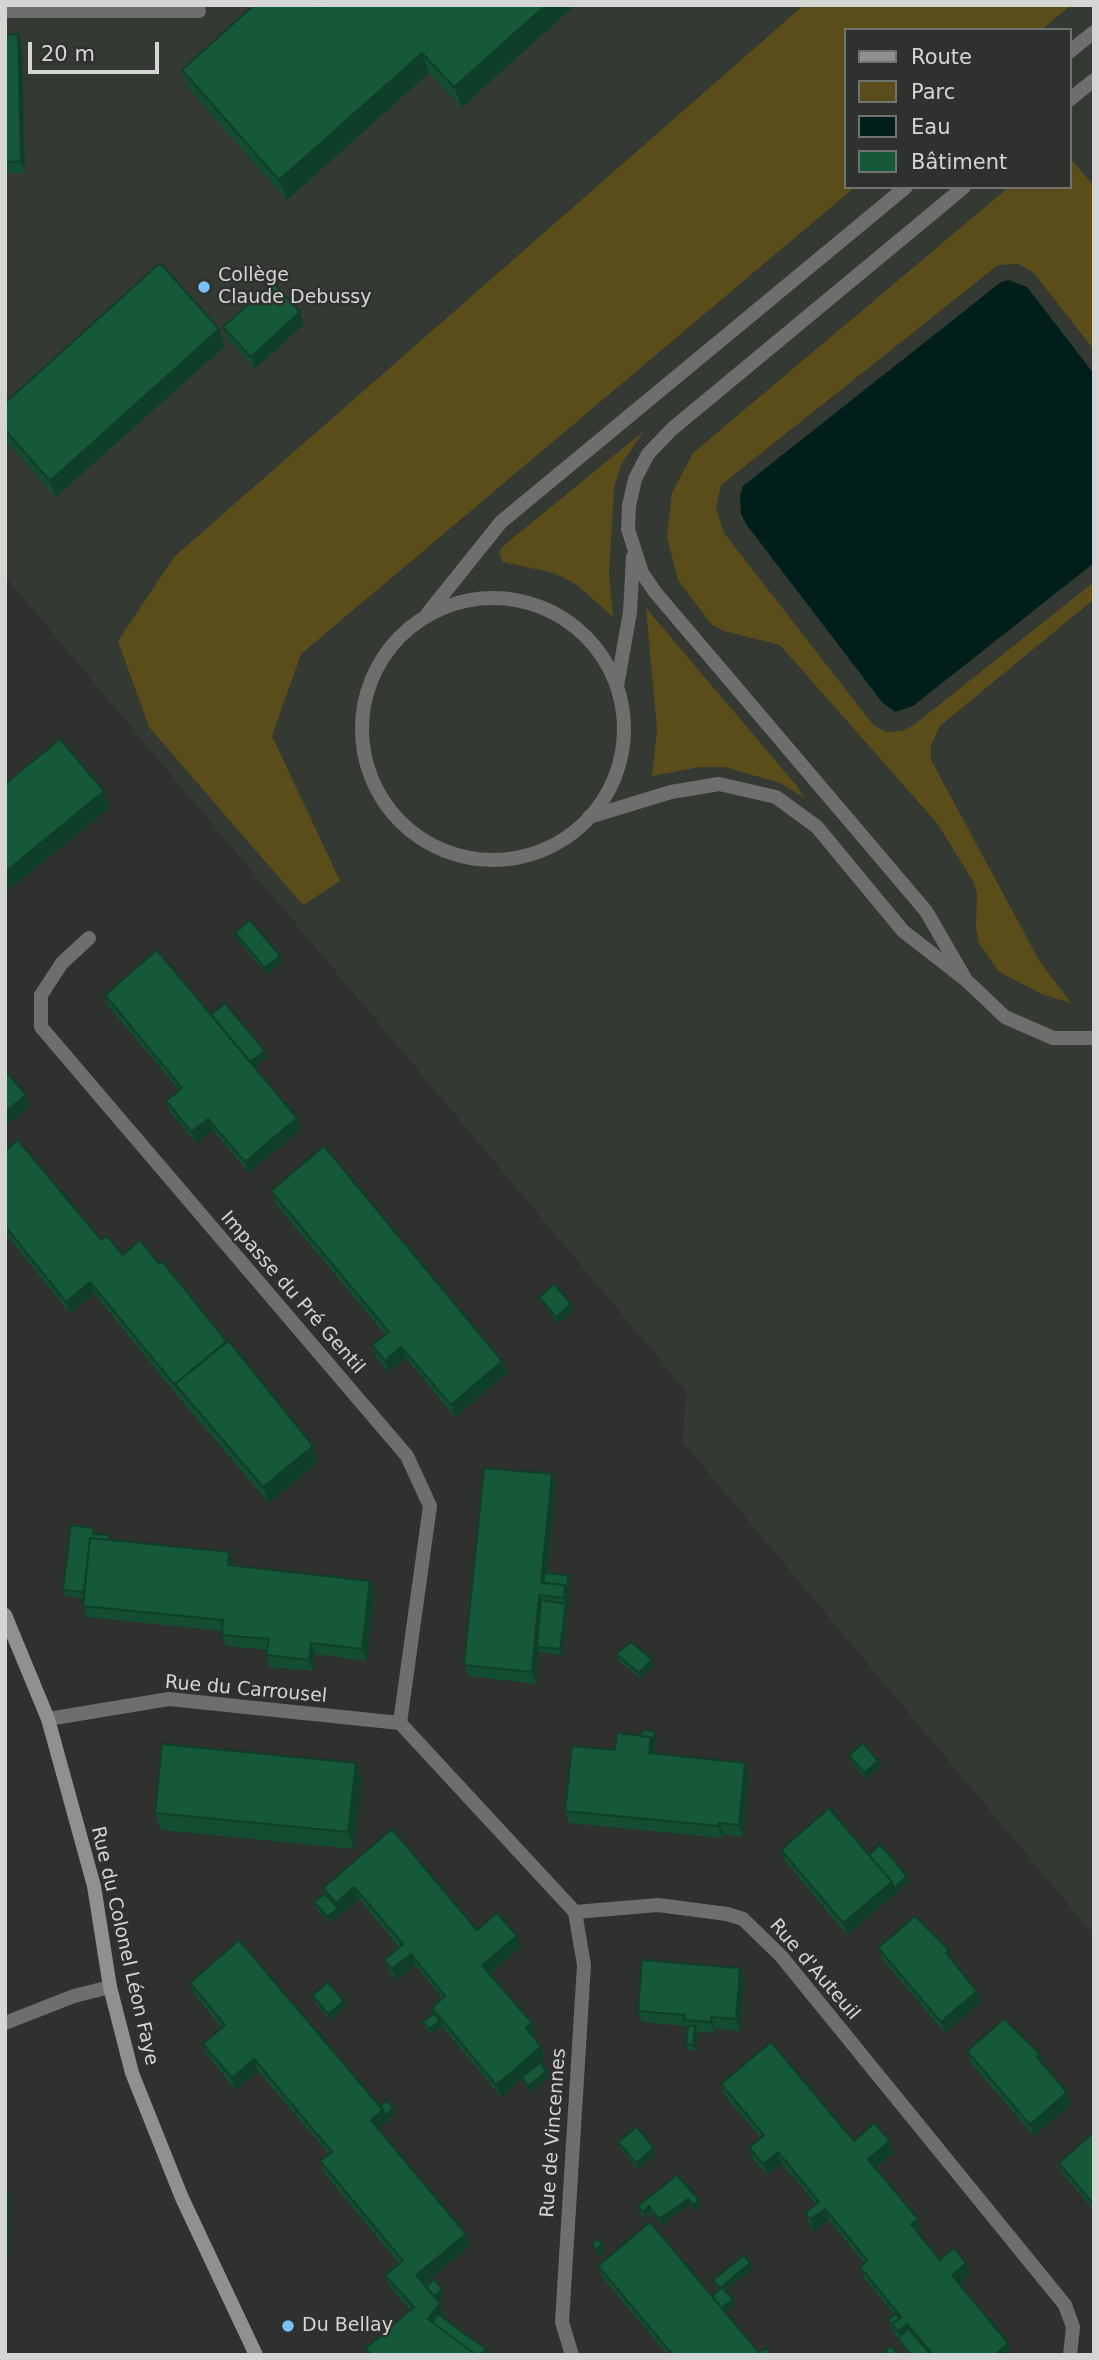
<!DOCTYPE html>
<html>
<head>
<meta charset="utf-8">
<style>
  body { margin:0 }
  #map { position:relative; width:1099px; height:2360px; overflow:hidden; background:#2f312f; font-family:"DejaVu Sans",sans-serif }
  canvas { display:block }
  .frame { position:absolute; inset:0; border:7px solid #d5d6d4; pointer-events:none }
  .legend { position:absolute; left:844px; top:28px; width:228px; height:161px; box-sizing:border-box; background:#2f312f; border:2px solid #717371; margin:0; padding:9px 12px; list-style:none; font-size:21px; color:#d5d6d4 }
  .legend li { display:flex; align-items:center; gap:14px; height:35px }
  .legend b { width:35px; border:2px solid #717371 }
  .scale { position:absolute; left:28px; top:42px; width:131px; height:32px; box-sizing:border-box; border:4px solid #d5d6d4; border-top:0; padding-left:9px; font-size:21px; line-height:24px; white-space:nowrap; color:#d5d6d4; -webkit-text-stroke:5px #2f312f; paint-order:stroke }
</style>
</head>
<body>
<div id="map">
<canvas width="1099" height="2360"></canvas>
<div class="frame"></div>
<ul class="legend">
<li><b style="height:9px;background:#90918e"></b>Route</li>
<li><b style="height:19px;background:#5a4d1a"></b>Parc</li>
<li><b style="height:19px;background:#001f1a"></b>Eau</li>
<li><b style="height:19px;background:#16593a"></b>Bâtiment</li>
</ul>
<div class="scale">20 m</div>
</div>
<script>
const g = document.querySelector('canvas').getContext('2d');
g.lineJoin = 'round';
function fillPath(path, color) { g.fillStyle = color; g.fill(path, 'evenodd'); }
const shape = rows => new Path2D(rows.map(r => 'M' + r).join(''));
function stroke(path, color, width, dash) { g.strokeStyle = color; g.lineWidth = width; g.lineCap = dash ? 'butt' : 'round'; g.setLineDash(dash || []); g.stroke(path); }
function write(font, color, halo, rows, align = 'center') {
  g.font = font + ' "DejaVu Sans",sans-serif'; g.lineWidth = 5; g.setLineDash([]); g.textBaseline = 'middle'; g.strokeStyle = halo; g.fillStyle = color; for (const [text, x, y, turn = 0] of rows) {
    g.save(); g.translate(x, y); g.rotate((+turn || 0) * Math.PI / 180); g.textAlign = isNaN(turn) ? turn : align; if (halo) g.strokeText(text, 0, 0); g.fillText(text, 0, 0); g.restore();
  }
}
const built = shape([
  [5,5,1094,5,1094,1935,682,1441,687,1392,5,576],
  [845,30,1069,30,1069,187,845,187]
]);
const green = shape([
  [804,5,1071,5,1041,30,845,30,845,187,855,187,301,654,272,736,340,881,303,905,149,727,118,641,174,557],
  [1069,157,1094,186,1094,350,1034,273,1019,264,998,265,721,485,716,508,724,533,867,717,875,726,887,732,902,731,915,724,1094,582,1094,599,940,726,931,745,931,760,1040,962,1071,1003,1041,994,998,971,979,943,976,928,977,893,973,881,937,823,780,645,724,631,711,624,678,580,667,537,672,493,693,453,1009,187,1069,187],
  [644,431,622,463,614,487,609,573,613,617,576,584,554,573,503,562,499,553,502,547],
  [646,608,796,785,805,798,780,783,725,767,700,767,652,776,657,729]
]);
const water = shape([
  [1008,280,1027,287,1094,374,1094,563,913,706,895,712,882,702,746,524,741,514,740,495,743,486,1001,282]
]);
const lane = shape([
  [5,11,199,11],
  [1069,52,1094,32],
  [1069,100,1094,80],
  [964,187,672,429,648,454,635,479,629,506,628,529,642,573,655,592,926,911,966,980],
  '362 729a131 131 0 1 1 262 0a131 131 0 1 1-262 0Z',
  [428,613,501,522,906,187],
  [617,686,630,612,633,557],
  [589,817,671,792,719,784,776,797,817,827,903,931,966,980,1005,1017,1053,1038,1094,1038]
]);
const street = shape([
  [89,938,62,963,41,995,41,1027,407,1456,430,1506,400,1723],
  [48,1719,169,1699,400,1723],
  [400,1723,575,1912,658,1905,727,1914,743,1919,781,1956,1065,2305,1073,2327,1070,2355],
  [5,2023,74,1996,110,1987],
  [572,2355,562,2322,584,1965,575,1912]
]);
const secondary = shape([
  [5,1615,48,1719,94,1886,110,1987,132,2073,182,2198,256,2355]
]);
const wall = shape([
  [320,7,572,8,462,107,429,73,287,200,190,90,182,70],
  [5,35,22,46,25,173,5,173],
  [304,324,255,369,227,338,223,327],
  [219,329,225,346,56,497,5,440,5,403],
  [235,933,282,962,267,974,237,939],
  [105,995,267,1057,254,1067,297,1118,301,1129,249,1173,213,1130,196,1143,170,1112,166,1101,179,1090,109,1007],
  [5,1151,101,1240,123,1255,319,1462,269,1503,181,1400,94,1293,70,1313,5,1233],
  [271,1191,502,1361,507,1373,455,1417,406,1358,389,1372,376,1357,372,1345,385,1334,275,1203],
  [539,1297,573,1310,558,1323,541,1302],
  [552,1474,556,1485,547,1574,570,1581,568,1610,562,1655,539,1652,536,1684,468,1676,464,1665],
  [95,1534,111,1540,229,1552,233,1566,370,1581,374,1593,367,1661,315,1654,313,1671,270,1667,266,1655,267,1650,226,1646,222,1635,222,1631,87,1617,83,1606,84,1598,65,1596,63,1590],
  [616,1654,652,1659,654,1665,641,1679,618,1660],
  [641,1736,656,1737,654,1754,749,1775,743,1837,723,1834,722,1838,569,1823,565,1811,615,1750],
  [849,1755,880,1767,866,1779,851,1761],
  [356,1763,362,1779,354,1849,161,1830,155,1813],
  [392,1829,477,1930,517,1936,521,1947,490,1974,532,2023,536,2035,533,2037,541,2047,545,2059,540,2063,547,2071,549,2077,531,2092,524,2083,522,2078,501,2097,442,2026,432,2035,425,2028,423,2022,434,2013,432,2008,442,1998,415,1965,397,1981,389,1971,384,1960,399,1947,359,1899,329,1923,316,1908,314,1902,325,1894,323,1888],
  [781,1850,869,1855,909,1882,847,1935,785,1861],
  [878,1948,953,1962,981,2002,945,2033,882,1959],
  [744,1979,740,2031,715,2028,715,2033,698,2032,696,2051,688,2050,686,2044,687,2030,686,2026,642,2022,638,2011],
  [190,1983,380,2107,393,2108,396,2114,378,2128,466,2234,470,2246,424,2284,426,2287,444,2296,438,2301,444,2315,442,2317,488,2355,367,2355,365,2349,410,2310,389,2286,385,2275,399,2263,324,2173,320,2161,329,2154,258,2071,236,2090,207,2055,203,2044,222,2028,194,1994],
  [312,1995,346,2007,330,2020,314,2001],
  [967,2051,1044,2066,1071,2104,1034,2136,971,2063],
  [721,2084,854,2141,894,2153,875,2168,922,2230,918,2233,940,2260,970,2274,959,2284,1012,2355,909,2355,900,2344,898,2338,890,2326,888,2320,895,2315,864,2278,860,2267,864,2263,829,2220,814,2231,809,2225,805,2213,816,2204,782,2164,767,2175,753,2159,749,2148,761,2138,725,2096],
  [1094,2132,1094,2211,1063,2174,1059,2163],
  [618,2142,656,2154,638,2169,620,2148],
  [677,2175,699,2200,701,2206,695,2211,690,2204,662,2225,651,2212,645,2218,640,2212,638,2206],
  [750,2263,753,2269,726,2291,735,2305,726,2313,760,2353,771,2355,668,2355,602,2277,598,2266,712,2296,718,2290,715,2286,713,2280]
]);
const shadedWall = shape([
  [546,5,571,5,572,8,462,107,454,87],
  [18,34,22,46,25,173,21,161],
  [422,53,429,73,287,200,279,180],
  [300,312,304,324,255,369,251,357],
  [219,329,225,346,56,497,50,481],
  [104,791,110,808,5,893,5,872],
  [280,956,282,962,267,974,265,968],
  [265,1051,267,1057,251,1070,249,1064],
  [26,1095,30,1106,5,1127,5,1112],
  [297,1118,301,1129,249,1173,245,1162],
  [208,1119,213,1130,196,1143,191,1132],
  [90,1282,94,1293,70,1313,66,1302],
  [571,1304,573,1310,558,1323,556,1317],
  [401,1347,406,1358,389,1372,385,1361],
  [502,1361,507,1373,455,1417,451,1405],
  [313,1446,319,1462,269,1503,263,1487],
  [552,1474,556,1485,545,1588,541,1582],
  [229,1552,234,1564,232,1577,228,1565],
  [568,1575,570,1581,569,1597,567,1591],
  [370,1581,374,1593,367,1661,362,1649],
  [565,1585,569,1597,562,1655,560,1649,566,1604,564,1598],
  [539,1595,543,1606,537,1647,539,1652,536,1684,532,1672],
  [311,1643,315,1654,313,1671,309,1660],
  [652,1659,654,1665,641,1679,639,1673],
  [654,1731,656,1737,653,1765,649,1753,651,1737],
  [878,1761,880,1767,866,1779,864,1773],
  [356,1763,362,1779,354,1849,348,1832],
  [745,1763,749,1775,743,1837,739,1825],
  [719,1823,723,1834,722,1838,718,1826],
  [907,1876,909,1882,847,1935,843,1923,892,1882],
  [354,1887,359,1899,329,1923,327,1917,338,1908,336,1903],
  [517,1936,521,1947,487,1976,482,1965],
  [949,1950,953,1961,946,1953],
  [411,1954,415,1965,397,1981,392,1969],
  [740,1968,744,1979,740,2031,736,2019],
  [977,1991,981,2002,945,2033,941,2022],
  [344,2001,346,2007,330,2020,328,2014],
  [711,2017,715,2028,715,2033,711,2022],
  [440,2021,442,2027,432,2035,430,2029],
  [532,2023,536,2035,530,2040,526,2028],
  [695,2026,698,2032,696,2051,693,2045],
  [541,2047,545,2059,501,2097,496,2085],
  [1040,2054,1044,2066,1037,2057],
  [254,2059,258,2071,236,2090,232,2078],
  [547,2071,549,2077,531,2092,528,2086],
  [1067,2092,1071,2104,1034,2136,1030,2125],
  [393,2108,396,2114,375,2131,371,2120,383,2110],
  [890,2141,894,2153,872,2170,868,2159],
  [654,2148,656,2154,638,2169,636,2163],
  [778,2152,782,2164,767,2175,763,2164],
  [5,2182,11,2197,8,2260,5,2252],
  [688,2199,690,2204,662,2225,659,2219],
  [699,2200,701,2206,695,2211,693,2205],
  [649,2206,651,2212,645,2218,643,2212],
  [825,2209,829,2220,814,2231,810,2219],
  [918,2219,922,2230,915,2236,911,2224],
  [466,2234,470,2246,420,2287,416,2275],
  [602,2244,605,2250,598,2256,596,2250],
  [750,2263,753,2269,722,2294,720,2288],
  [966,2263,970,2274,956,2286,952,2275],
  [442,2290,444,2296,435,2304,433,2298],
  [733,2299,735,2305,723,2315,721,2309],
  [440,2303,444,2315,435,2327,428,2319],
  [907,2324,912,2335,902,2343,898,2331],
  [1008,2343,1012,2355,995,2355],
  [486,2349,489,2354,481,2355]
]);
const building = shape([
  [254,5,319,5,320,7,322,5,546,5,454,87,422,53,279,180,182,70,254,5],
  [18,34,21,161,5,162,5,35,18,34],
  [160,263,219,329,50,481,5,430,5,403,160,263],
  [273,282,300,312,251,357,223,327,273,282],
  [60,739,104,791,5,872,5,784,60,739],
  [250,920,280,956,265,968,235,933,250,920],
  [157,950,297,1118,245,1162,208,1119,191,1132,166,1101,182,1088,105,995,157,950],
  [225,1003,265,1051,250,1062,211,1015,225,1003],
  [5,1070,26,1095,5,1112,5,1070],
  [18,1140,101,1240,107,1236,123,1255,140,1240,159,1264,162,1261,227,1342,175,1384,177,1388,90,1282,66,1302,5,1226,5,1151,18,1140],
  [324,1146,502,1361,451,1405,401,1347,385,1361,372,1345,389,1332,271,1191,324,1146],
  [554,1284,571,1304,556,1317,539,1297,554,1284],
  [228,1340,313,1446,263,1487,175,1384,228,1340],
  [484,1468,552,1474,541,1582,565,1585,564,1598,539,1595,532,1672,464,1665,484,1468],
  [71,1525,93,1528,93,1534,109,1535,108,1540,90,1538,84,1592,63,1590,71,1525],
  [90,1538,229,1552,228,1565,370,1581,362,1649,311,1643,309,1660,266,1655,269,1639,222,1635,223,1620,83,1606,90,1538],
  [545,1573,568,1575,567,1591,565,1585,543,1583,545,1573],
  [541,1600,566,1604,560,1649,537,1647,541,1600],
  [631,1642,652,1659,639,1673,616,1654,631,1642],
  [642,1730,654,1731,653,1743,651,1737,641,1736,642,1730],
  [617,1733,651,1737,649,1753,745,1763,739,1825,719,1823,718,1826,565,1811,572,1746,615,1750,617,1733],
  [863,1743,878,1761,864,1773,849,1755,863,1743],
  [162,1744,356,1763,348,1832,155,1813,162,1744],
  [829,1808,892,1882,843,1923,781,1850,829,1808],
  [392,1829,477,1930,497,1913,517,1936,482,1965,532,2023,526,2028,541,2047,496,2085,432,2008,445,1996,411,1954,392,1969,384,1960,403,1944,354,1887,336,1903,323,1888,392,1829],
  [880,1844,907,1876,894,1888,892,1882,869,1855,880,1844],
  [325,1894,338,1908,327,1917,314,1902,325,1894],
  [915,1916,949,1950,946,1953,977,1991,941,2022,878,1948,915,1916],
  [239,1940,383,2110,371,2120,466,2234,416,2275,440,2303,428,2319,476,2355,373,2355,365,2349,414,2307,385,2275,403,2261,320,2161,332,2152,254,2059,232,2078,203,2044,225,2025,190,1983,239,1940],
  [642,1960,740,1968,736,2019,711,2017,711,2022,684,2020,685,2015,638,2011,642,1960],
  [328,1982,344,2001,328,2014,312,1995,328,1982],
  [434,2013,440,2021,430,2029,423,2022,434,2013],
  [1004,2019,1040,2054,1037,2057,1067,2092,1030,2125,967,2051,1004,2019],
  [688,2026,695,2026,693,2045,686,2044,688,2026],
  [771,2042,854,2141,874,2123,890,2141,868,2159,918,2219,911,2224,940,2260,954,2248,966,2263,952,2275,1008,2343,995,2355,933,2355,907,2324,898,2331,892,2324,901,2317,860,2267,867,2260,825,2209,810,2219,805,2213,819,2202,778,2152,763,2164,749,2148,764,2135,721,2084,771,2042],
  [540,2063,547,2071,528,2086,522,2077,540,2063],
  [387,2100,393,2108,385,2116,383,2110,380,2107,387,2100],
  [637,2127,654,2148,636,2163,618,2142,637,2127],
  [1094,2132,1094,2205,1059,2163,1094,2132],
  [677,2175,699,2200,693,2205,688,2199,659,2219,649,2206,643,2212,638,2206,677,2175],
  [650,2222,761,2355,673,2355,598,2266,650,2222],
  [598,2239,602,2244,596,2250,592,2244,598,2239],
  [744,2255,750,2263,720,2288,713,2280,744,2255],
  [434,2279,442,2290,434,2297,426,2287,434,2279],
  [722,2287,733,2299,722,2308,712,2296,722,2287],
  [438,2314,486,2349,481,2355,476,2355,432,2322,438,2314],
  [896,2314,900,2318,892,2324,893,2326,888,2320,896,2314],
  [909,2329,931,2355,911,2355,898,2338,909,2329],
  [891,2346,898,2355,882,2355,891,2346],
  [766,2348,771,2355,761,2355,760,2353,766,2348]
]);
const markers = [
  [204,287,7,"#79bff8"],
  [288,2326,7,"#79bff8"]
];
const poiNames = [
  ["Collège",218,276],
  ["Claude Debussy",218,298],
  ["Du Bellay",302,2326]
];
const streetNames = [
  ["Impasse du Pré Gentil",292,1293,49],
  ["Rue du Carrousel",246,1690,5],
  ["Rue du Colonel Léon Faye",124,1946,77],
  ["Rue d'Auteuil",814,1970,49],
  ["Rue de Vincennes",554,2133,-86]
];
fillPath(built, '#343a33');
fillPath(green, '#5a4d1a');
fillPath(water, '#001f1a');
stroke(lane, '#6e6e6d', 14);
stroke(street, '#6e6e6d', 14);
stroke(secondary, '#90918e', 14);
fillPath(wall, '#134d32');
fillPath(shadedWall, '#0f3e29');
fillPath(building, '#16593a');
stroke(building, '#0f3e29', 2);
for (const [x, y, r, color] of markers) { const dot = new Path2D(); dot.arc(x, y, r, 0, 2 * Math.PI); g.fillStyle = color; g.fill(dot); stroke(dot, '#2f312f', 2.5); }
write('19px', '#d5d6d4', '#2f312f', poiNames, 'left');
write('19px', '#d5d6d4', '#2f312f', streetNames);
</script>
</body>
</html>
